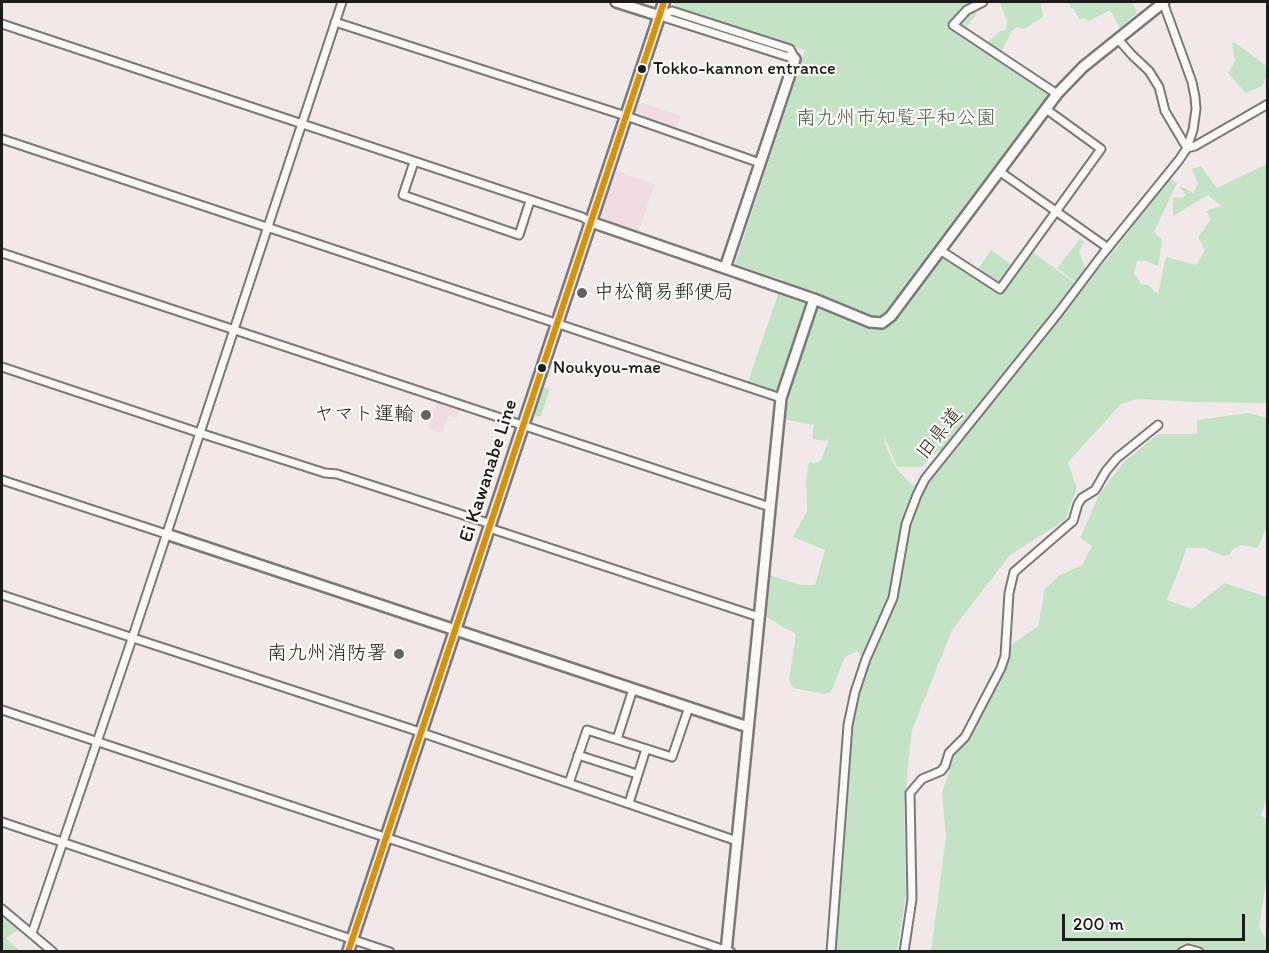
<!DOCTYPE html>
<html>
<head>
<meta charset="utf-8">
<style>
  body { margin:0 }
  #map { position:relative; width:1269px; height:953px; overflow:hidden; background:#f1e8ea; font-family:Itim,sans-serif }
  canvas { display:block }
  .frame { position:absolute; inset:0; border:3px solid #1c1c1c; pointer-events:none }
  .scale { position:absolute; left:1062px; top:914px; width:183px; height:27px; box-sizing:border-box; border:3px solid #1c1c1c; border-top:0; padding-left:8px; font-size:18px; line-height:21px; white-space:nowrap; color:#1c1c1c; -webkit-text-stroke:4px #fdfcf7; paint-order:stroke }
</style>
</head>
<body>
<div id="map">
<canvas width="1269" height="953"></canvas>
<div class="frame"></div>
<div class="scale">200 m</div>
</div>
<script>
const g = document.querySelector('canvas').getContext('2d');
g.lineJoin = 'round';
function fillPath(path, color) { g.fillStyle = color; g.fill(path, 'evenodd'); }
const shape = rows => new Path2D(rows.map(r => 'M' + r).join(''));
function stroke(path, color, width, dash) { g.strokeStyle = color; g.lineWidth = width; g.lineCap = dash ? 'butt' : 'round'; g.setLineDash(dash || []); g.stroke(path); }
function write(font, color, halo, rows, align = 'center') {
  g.font = font + ' Itim,"Klee One",sans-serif'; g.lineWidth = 4.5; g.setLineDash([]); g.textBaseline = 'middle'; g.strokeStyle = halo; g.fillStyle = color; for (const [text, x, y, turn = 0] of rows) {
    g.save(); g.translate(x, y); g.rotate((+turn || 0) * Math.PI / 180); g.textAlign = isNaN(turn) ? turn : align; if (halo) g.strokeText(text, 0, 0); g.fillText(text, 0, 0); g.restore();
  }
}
const built = shape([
  [636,101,681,116,676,130,635,116,633,110],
  [613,170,655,184,638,233,606,222,603,218,600,209],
  [437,401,460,408,457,418,448,416,442,433,428,428]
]);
const green = shape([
  [672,2,980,2,976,15,967,26,961,28,1051,93,933,249,974,275,991,250,1018,269,1031,251,1075,283,947,448,936,452,922,467,897,467,884,436,886,446,896,468,913,486,953,450,1127,234,1168,178,1177,183,1154,232,1162,240,1158,266,1146,261,1137,261,1134,274,1138,278,1140,284,1148,285,1158,294,1166,257,1196,265,1205,250,1198,237,1211,219,1206,211,1221,206,1208,195,1173,216,1173,197,1182,198,1186,195,1180,188,1181,186,1193,193,1198,184,1192,169,1201,166,1217,188,1267,164,1267,403,1196,402,1137,399,1121,404,1068,462,1077,488,1065,520,1010,555,952,630,912,730,904,806,906,894,897,951,835,951,851,736,861,656,857,651,845,657,831,692,825,694,793,688,789,680,796,634,764,616,769,575,801,585,815,585,825,550,793,537,807,511,806,479,809,462,817,463,821,460,828,442,829,435,827,441,812,439,814,425,782,419,785,397,747,384,783,280,735,264,805,50,680,10],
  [1000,2,1041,2,1043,17,1024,29,1017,27,1012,31,1001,52,987,43,1000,31,1006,30,1007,21],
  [1069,2,1132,2,1137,13,1120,28,1110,10,1089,21,1085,18,1079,19,1074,9,1070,8],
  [1234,42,1265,65,1267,75,1262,86,1246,93,1228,73,1235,61,1232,43],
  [1080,239,1084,242,1079,252,1086,269,1076,282,1057,268],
  [542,387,550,389,541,416,532,417],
  [1248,413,1267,418,1267,526,1258,548,1241,545,1233,549,1229,555,1224,556,1204,548,1187,548,1167,600,1192,609,1224,583,1267,597,1268,794,1261,816,1267,819,1268,880,1266,883,1259,927,1266,939,1267,947,1265,951,1207,951,1183,946,1177,952,931,952,946,836,942,793,954,756,1005,672,1011,645,1038,626,1045,589,1060,575,1082,565,1092,546,1080,538,1100,493,1125,461,1158,434,1197,434,1197,420],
  [2,913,21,928,6,938,19,951,2,951]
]);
const street = shape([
  [983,2,967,10,953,25,1057,94],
  [660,16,672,11,790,49,795,59],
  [660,16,795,59],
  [335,22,629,117,760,163],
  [2,24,582,217,591,222],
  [1118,39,1132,55,1149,71,1159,87,1165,111,1187,148,1195,146,1268,104],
  [2,139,781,398],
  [414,162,403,195,519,235,530,201],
  [999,171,1108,248],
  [940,250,1000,289,1101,149,1046,109],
  [2,253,770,507],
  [2,367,206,435,325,473,337,474,491,524],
  [2,480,166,534],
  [489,528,759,617],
  [2,595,411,729,737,841],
  [2,710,731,952],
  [617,739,633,689],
  [578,755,637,774],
  [569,783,587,730,672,757,689,707],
  [629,803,646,749],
  [2,822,390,952],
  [2,909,53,952],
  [32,933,132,639,342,2],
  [831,952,848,725,855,692,866,659,893,598,906,524,917,495,925,479,1059,312,1102,255,1179,160,1187,148,1193,130,1196,109,1195,97,1192,82,1163,2],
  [904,952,912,899,910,793,922,779,941,771,945,766,949,753,965,737,1001,668,1005,656,1009,593,1014,572,1073,521,1078,504,1082,498,1095,490,1106,471,1117,458,1158,425],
  [1182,952,1188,949,1199,952]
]);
const secondary = shape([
  [616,2,660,16],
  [591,222,814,299,870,322,882,323,891,316,1057,94,1083,67,1164,2],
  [725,268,795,59],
  [166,534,748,727],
  [726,952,781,398,814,299]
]);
const primary = shape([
  [348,952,664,2]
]);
const bus1 = shape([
  [348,952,664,2]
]);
const markers = [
  [642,69,5,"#1c1c1c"],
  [582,293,6,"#676364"],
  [542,368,5,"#1c1c1c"],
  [426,415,6,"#676364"],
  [399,654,6,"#676364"]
];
const busNames = [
  ["Tokko-kannon entrance",653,69],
  ["Noukyou-mae",553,368]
];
const parkNames = [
  ["南九州市知覧平和公園",896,119]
];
const poiNames = [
  ["中松簡易郵便局",594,293,"left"],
  ["ヤマト運輸",414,415],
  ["南九州消防署",387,654]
];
const streetNames = [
  ["旧県道",940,434,-51],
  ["Ei Kawanabe Line",489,471,-72]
];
fillPath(built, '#f0dce2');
fillPath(green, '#c4e3c6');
stroke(street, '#7c7879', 11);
stroke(secondary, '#7c7879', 14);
stroke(primary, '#7c7879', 15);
stroke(street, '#faf8f7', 7);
stroke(secondary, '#faf8f7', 9);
stroke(primary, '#ece7dc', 10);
stroke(bus1, '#d69104', 6);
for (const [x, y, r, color] of markers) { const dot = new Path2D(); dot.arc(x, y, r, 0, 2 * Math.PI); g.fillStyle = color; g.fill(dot); stroke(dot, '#fdfcf7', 2); }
write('18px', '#1c1c1c', '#fdfcf7', busNames, 'left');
write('20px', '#4a604d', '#fdfcf7', parkNames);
write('20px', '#1c1c1c', '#fdfcf7', poiNames, 'right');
write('20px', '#1c1c1c', '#fdfcf7', streetNames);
</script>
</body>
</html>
